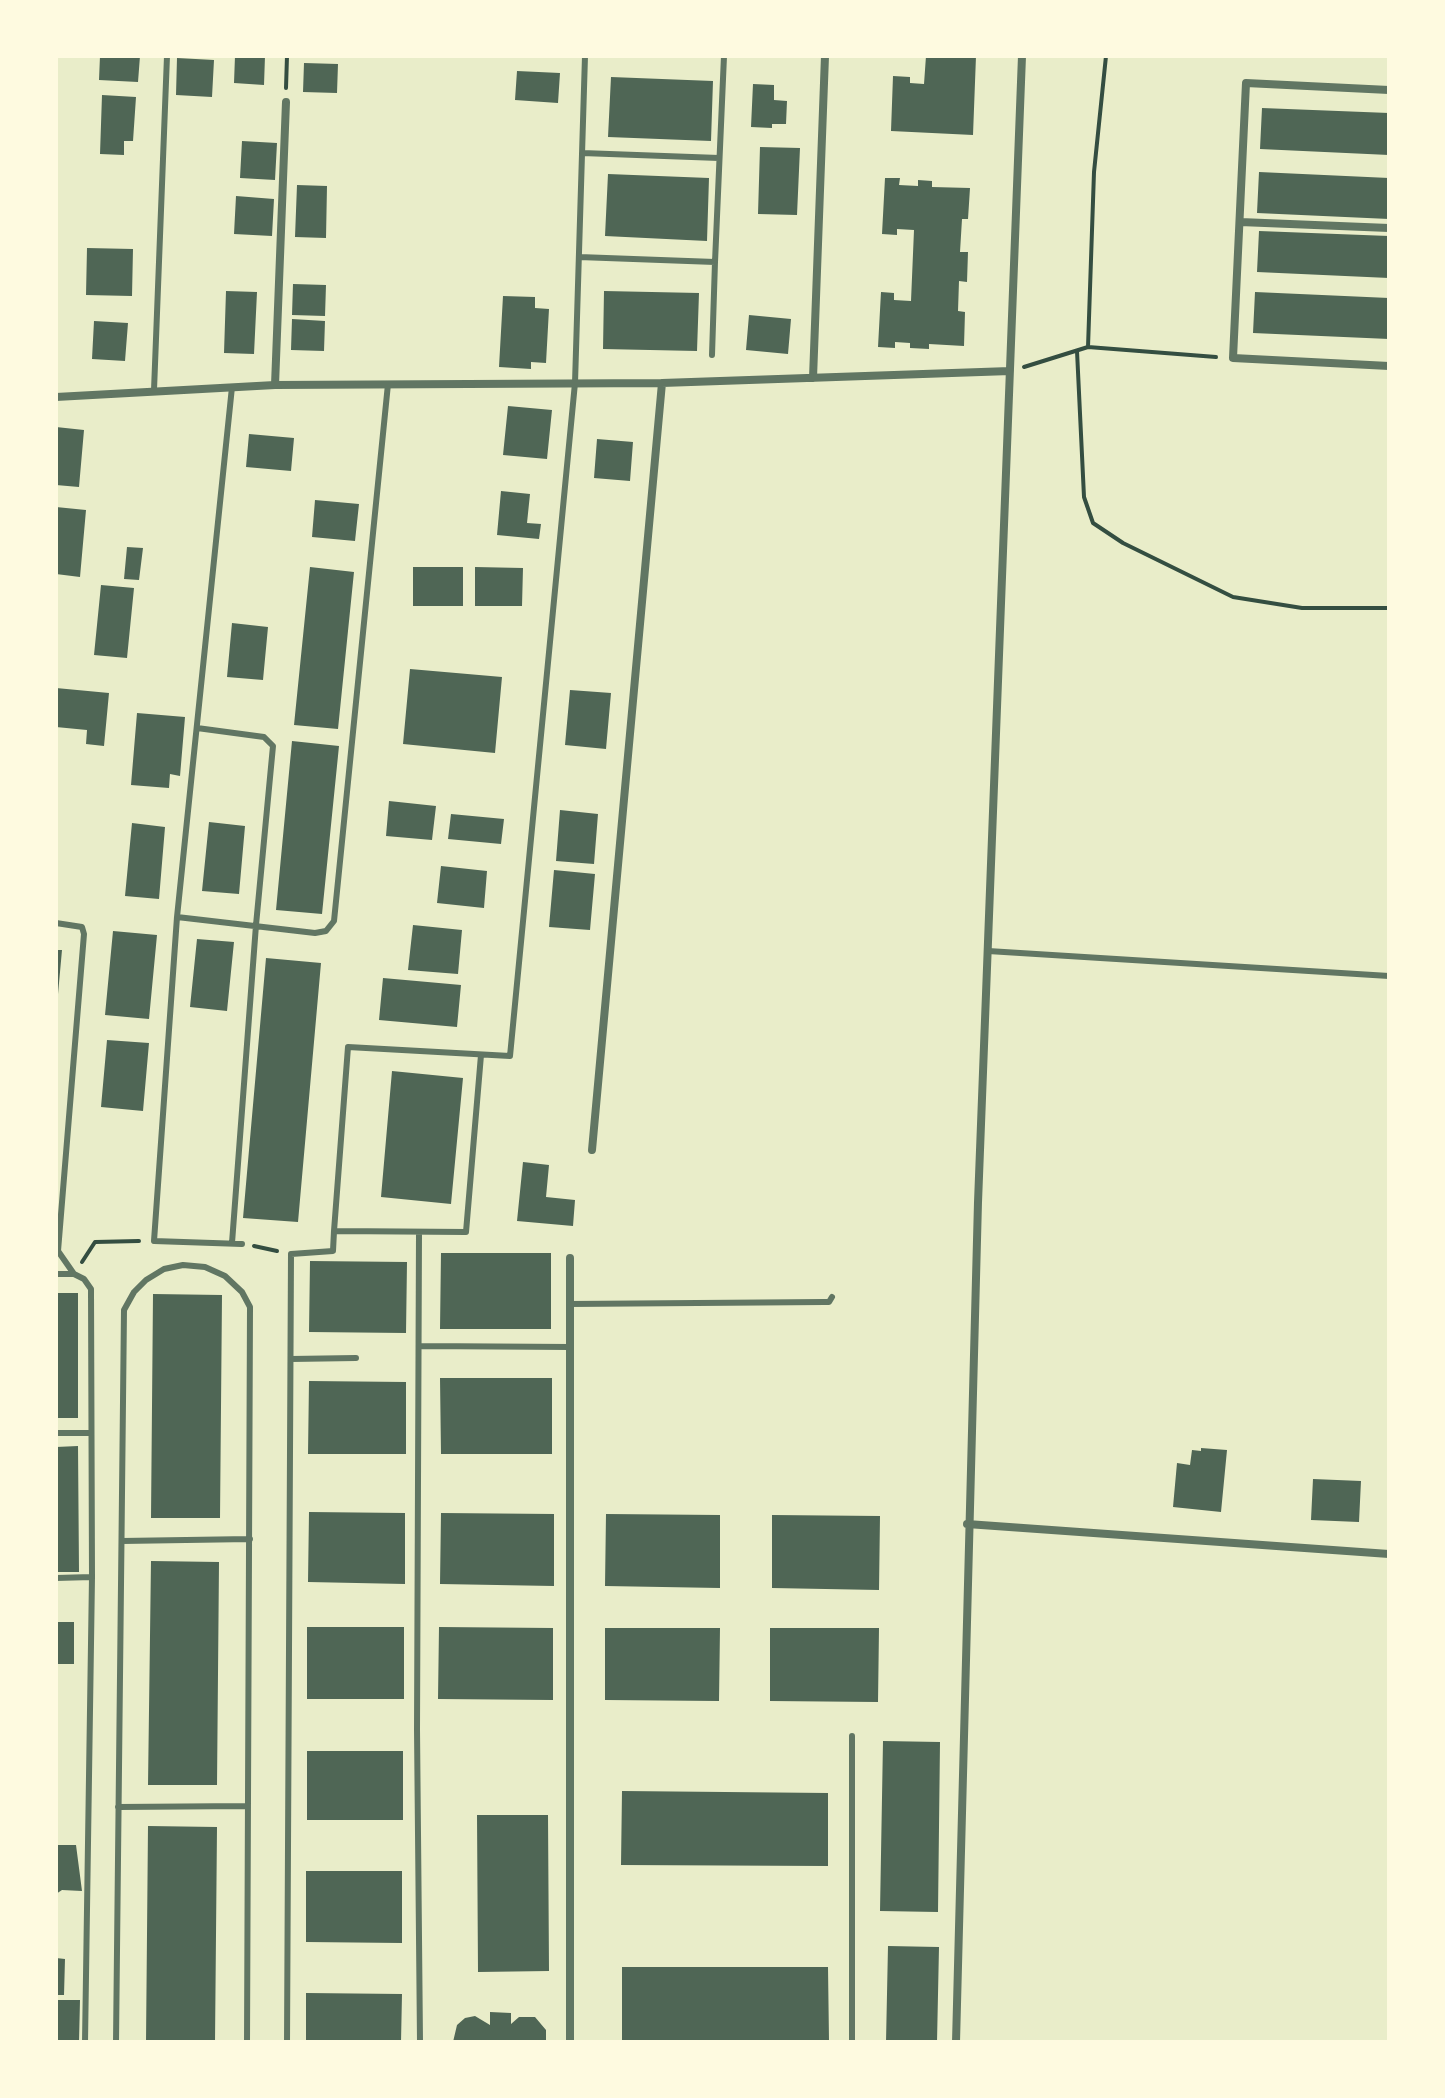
<!DOCTYPE html>
<html>
<head>
<meta charset="utf-8">
<style>
  body { margin:0 }
  #map { position:relative; width:1445px; height:2098px; overflow:hidden; background:#e9edc9; font-family:"Exo 2",sans-serif }
  canvas { display:block }
  .frame { position:absolute; inset:0; border:58px solid #fefae0; pointer-events:none }
</style>
</head>
<body>
<div id="map">
<canvas width="1445" height="2098"></canvas>
<div class="frame"></div>
</div>
<script>
const g = document.querySelector('canvas').getContext('2d');
g.lineJoin = 'round';
function fillPath(path, color) { g.fillStyle = color; g.fill(path, 'evenodd'); }
const shape = rows => new Path2D(rows.map(r => 'M' + r).join(''));
function stroke(path, color, width, dash) { g.strokeStyle = color; g.lineWidth = width; g.lineCap = dash ? 'butt' : 'round'; g.setLineDash(dash || []); g.stroke(path); }
const building = shape([
  [100,56,140,56,138,82,99,80],
  [235,56,265,56,264,85,234,83],
  [926,56,976,56,973,135,891,131,893,76,910,77,910,83,924,84],
  [177,58,214,60,212,97,176,95],
  [304,63,338,64,337,93,303,92],
  [517,71,560,73,558,103,515,100],
  [611,77,713,81,711,141,608,137],
  [753,84,774,85,774,100,787,101,786,124,772,124,772,128,751,127],
  [102,95,136,97,133,141,124,141,124,155,100,154],
  [1262,108,1389,113,1389,155,1260,149],
  [242,141,277,143,275,180,240,178],
  [760,147,800,148,797,215,758,214],
  [1259,172,1389,178,1389,219,1257,213],
  [608,174,709,178,707,241,605,236],
  [885,178,900,178,899,185,918,186,918,180,932,181,932,187,970,188,968,219,962,219,960,252,968,252,967,282,959,281,958,311,965,312,964,346,929,344,929,349,910,348,910,343,895,342,895,348,878,347,881,292,894,293,894,300,911,301,914,230,897,229,897,235,882,234],
  [297,185,327,186,326,238,295,237],
  [236,196,274,199,272,236,234,234],
  [1259,231,1389,236,1389,278,1257,272],
  [87,248,133,249,132,296,86,295],
  [293,284,326,285,325,316,292,315],
  [226,291,257,292,254,354,224,353],
  [604,291,699,293,697,351,603,349],
  [1255,292,1389,298,1389,339,1253,333],
  [503,296,535,297,535,308,549,309,546,363,531,362,531,369,499,367],
  [749,315,791,319,788,354,746,350],
  [292,319,325,321,324,351,291,350],
  [94,321,128,323,125,361,92,359],
  [508,406,552,410,547,459,503,455],
  [56,427,84,430,79,487,56,485],
  [249,434,294,438,291,471,246,467],
  [597,439,633,442,630,481,594,478],
  [501,491,530,494,527,523,541,524,539,539,497,535],
  [315,500,359,504,355,541,312,537],
  [56,507,86,510,80,577,56,574],
  [127,547,143,548,139,580,124,579],
  [310,567,354,572,338,729,294,725],
  [413,567,463,567,463,606,413,606],
  [475,567,523,568,522,606,475,606],
  [101,585,134,588,127,658,94,655],
  [232,623,268,627,263,680,227,677],
  [410,669,502,677,495,753,403,744],
  [56,688,109,693,104,746,86,744,87,730,56,727],
  [570,690,611,693,606,749,565,745],
  [137,713,185,717,180,776,170,774,169,788,131,785],
  [292,741,339,746,322,914,276,910],
  [389,801,436,806,432,840,386,836],
  [560,810,598,814,594,864,556,861],
  [451,814,504,819,501,844,448,839],
  [209,822,245,826,239,894,202,891],
  [132,823,165,827,159,899,125,896],
  [441,866,487,871,484,908,437,903],
  [554,870,595,874,590,930,549,927],
  [413,925,462,930,458,974,408,970],
  [113,931,157,935,149,1019,105,1015],
  [197,939,234,942,227,1011,190,1007],
  [56,950,62,950,58,994,56,994],
  [266,958,321,963,298,1222,243,1218],
  [383,978,461,985,457,1027,379,1020],
  [107,1040,149,1043,143,1111,101,1107],
  [392,1071,463,1078,451,1204,381,1197],
  [523,1162,549,1165,546,1197,575,1200,573,1226,517,1221],
  [441,1253,551,1253,551,1329,440,1329],
  [310,1261,407,1262,406,1333,309,1332],
  [56,1293,78,1293,78,1418,56,1418],
  [153,1294,222,1295,220,1518,151,1518],
  [440,1378,552,1378,552,1454,441,1454],
  [309,1381,406,1382,406,1454,308,1454],
  [78,1446,79,1572,56,1572,56,1447],
  [1201,1448,1227,1450,1221,1512,1173,1507,1177,1463,1190,1465,1192,1450,1201,1451],
  [1313,1479,1361,1481,1359,1522,1311,1520],
  [309,1512,405,1513,405,1584,308,1582],
  [441,1513,554,1514,554,1586,440,1584],
  [606,1514,720,1515,720,1588,605,1586],
  [772,1515,880,1516,879,1590,772,1588],
  [151,1561,219,1562,217,1785,148,1785],
  [56,1622,74,1622,74,1664,56,1664],
  [307,1627,404,1627,404,1699,307,1699],
  [439,1627,553,1628,553,1700,438,1699],
  [605,1628,720,1628,719,1701,605,1700],
  [770,1628,879,1628,878,1702,770,1701],
  [883,1741,940,1742,938,1912,880,1911],
  [307,1751,403,1751,403,1820,307,1820],
  [622,1791,828,1793,828,1866,621,1865],
  [477,1815,548,1815,549,1971,478,1972],
  [148,1826,217,1827,215,2042,146,2042],
  [56,1845,76,1845,82,1891,62,1890,56,1894],
  [306,1871,402,1871,402,1943,306,1942],
  [888,1946,939,1947,937,2042,886,2042],
  [56,1958,65,1959,64,1995,56,1995],
  [622,1967,828,1967,829,2041,622,2042],
  [306,1993,402,1994,401,2042,306,2042],
  [56,2000,80,2000,79,2042,56,2042],
  [490,2012,511,2013,511,2024,519,2017,535,2017,546,2030,546,2042,453,2042,457,2025,465,2018,475,2016,490,2025]
]);
const path = shape([
  [286,88,287,56],
  [1088,347,1094,172,1106,56],
  [1077,351,1084,497,1093,523,1123,543,1233,597,1302,608,1389,608],
  [1024,367,1088,347,1216,357],
  [254,1246,277,1251],
  [82,1262,95,1242,139,1241]
]);
const service = shape([
  [582,153,719,158],
  [579,257,715,262,724,56],
  [712,355,715,262],
  [232,387,177,917,154,1241,242,1244],
  [154,390,167,56],
  [197,728,264,737,273,746,256,925,232,1243],
  [177,917,315,933,326,931,334,921,388,384],
  [56,923,82,927,84,934,58,1251,74,1274],
  [988,951,1389,976],
  [334,1231,348,1047,510,1056,575,383,585,56],
  [419,1233,417,1729,420,2042],
  [56,1274,74,1274,84,1279,91,1289,92,1577,85,2042],
  [570,1304,824,1302,829,1302,832,1297],
  [419,1346,570,1347],
  [291,1359,356,1358],
  [56,1433,91,1433],
  [122,1541,250,1539],
  [56,1578,92,1577],
  [118,1807,248,1806],
  [116,2042,124,1310,134,1292,146,1280,164,1269,183,1265,205,1267,225,1276,242,1292,250,1307,247,2042],
  [287,2042,291,1254,333,1251,334,1231,466,1232,481,1055],
  [852,2042,852,1736]
]);
const minor = shape([
  [1389,90,1246,83,1233,358,1389,366],
  [1240,222,1389,228],
  [813,378,825,56],
  [275,385,286,102],
  [56,397,275,385,662,383,1010,371],
  [592,1150,662,383],
  [570,1258,570,2042],
  [967,1524,1389,1554],
  [956,2042,978,1202,1022,56]
]);
fillPath(building, '#4f6655');
stroke(path, '#344e41', 4);
stroke(service, '#617663', 6);
stroke(minor, '#617663', 8);
</script>
</body>
</html>
